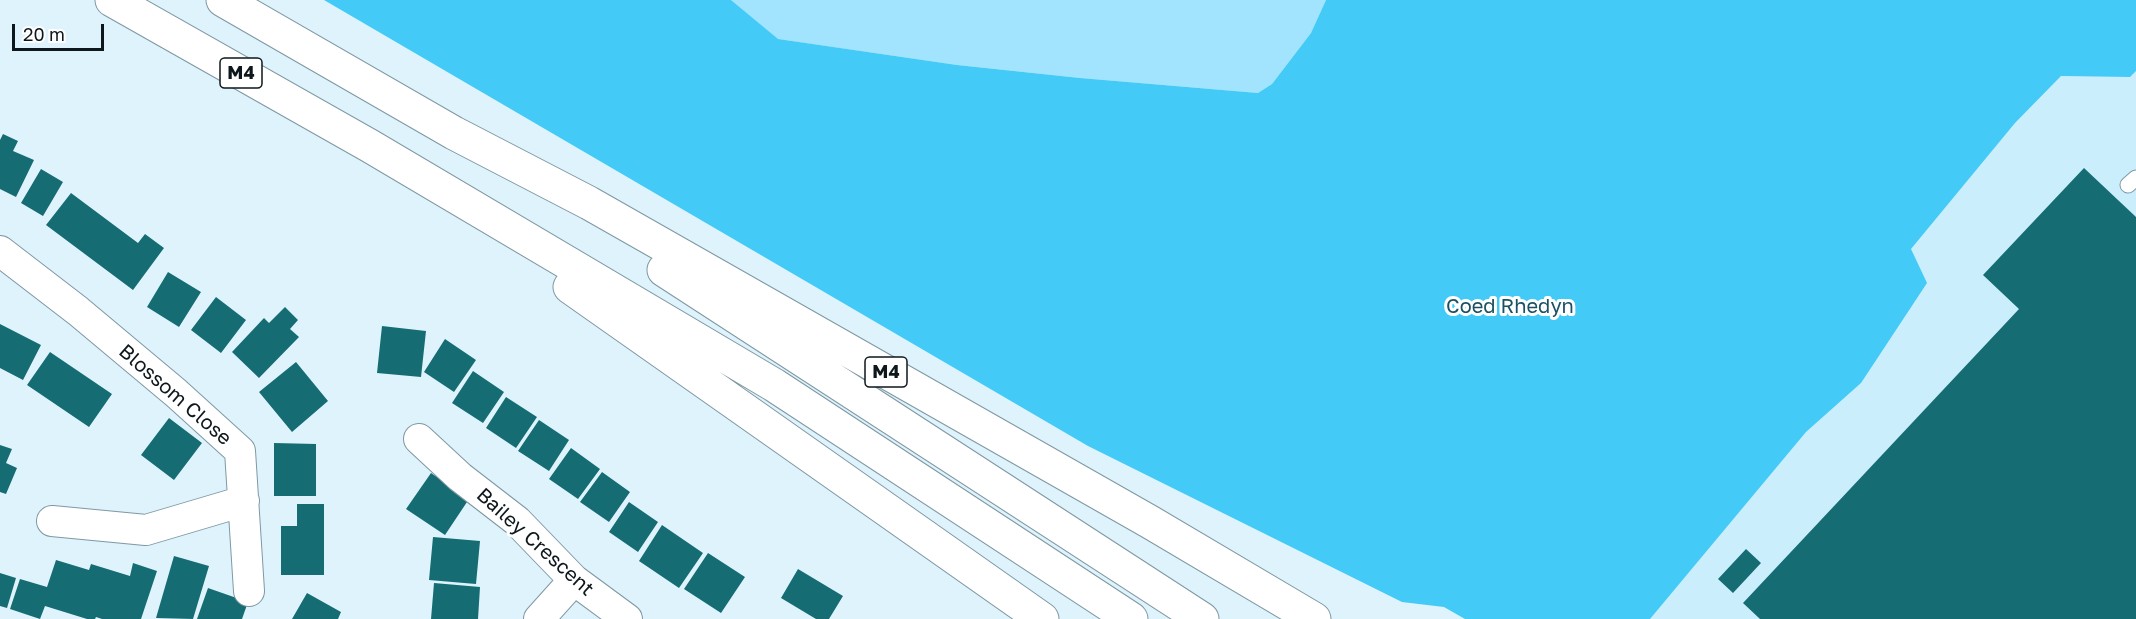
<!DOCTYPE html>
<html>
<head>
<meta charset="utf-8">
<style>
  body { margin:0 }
  #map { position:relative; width:2136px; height:619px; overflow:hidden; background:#def3fc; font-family:"Golos Text",sans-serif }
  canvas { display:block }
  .scale { position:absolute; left:12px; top:24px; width:92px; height:27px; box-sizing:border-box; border:3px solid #0e171b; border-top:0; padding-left:8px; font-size:18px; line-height:21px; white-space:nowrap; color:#0e171b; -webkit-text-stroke:4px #fff; paint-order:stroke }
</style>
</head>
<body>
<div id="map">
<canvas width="2136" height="619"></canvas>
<div class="scale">20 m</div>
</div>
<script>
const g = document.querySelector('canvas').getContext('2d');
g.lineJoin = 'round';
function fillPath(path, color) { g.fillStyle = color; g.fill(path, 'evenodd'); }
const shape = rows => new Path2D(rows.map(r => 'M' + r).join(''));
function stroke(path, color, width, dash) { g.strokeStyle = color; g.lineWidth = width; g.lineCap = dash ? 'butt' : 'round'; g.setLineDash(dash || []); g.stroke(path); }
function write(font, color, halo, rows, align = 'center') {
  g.font = font + ' "Golos Text",sans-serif'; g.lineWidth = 6; g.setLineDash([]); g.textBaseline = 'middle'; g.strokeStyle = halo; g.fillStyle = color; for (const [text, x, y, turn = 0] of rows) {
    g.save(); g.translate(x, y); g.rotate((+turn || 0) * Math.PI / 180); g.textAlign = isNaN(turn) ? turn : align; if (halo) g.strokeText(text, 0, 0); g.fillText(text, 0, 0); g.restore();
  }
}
const built = shape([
  [2136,71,2136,619,1650,619,1806,432,1861,383,1911,249,2015,123,2061,76,2130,77]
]);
const green = shape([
  [731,0,1326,0,1311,33,1272,84,1258,93,1080,78,957,65,777,39]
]);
const forest = shape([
  [324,0,731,0,778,39,957,65,1080,78,1258,93,1272,84,1311,33,1326,0,2136,0,2136,71,2130,77,2061,76,2015,123,1911,249,1927,283,1861,383,1806,432,1650,619,1465,619,1444,607,1402,602,1088,446]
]);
const building = shape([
  [3,134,18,141,13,151,34,160,16,197,0,189,0,140],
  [2084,168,2136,217,2136,619,1760,619,1743,603,2019,309,1983,275],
  [41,169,63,182,43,216,21,203],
  [71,193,138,243,145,234,164,248,133,290,46,225],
  [168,272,201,292,179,327,147,307],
  [216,297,246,320,221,353,191,330],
  [285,307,298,320,290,329,299,337,259,378,232,352,264,318,269,323],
  [0,324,41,345,23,380,0,368],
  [382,326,426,331,421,377,377,373],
  [445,339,476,360,454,392,424,372],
  [50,352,112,394,89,427,27,385],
  [296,362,328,401,292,432,259,392],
  [473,371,504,392,483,423,452,403],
  [506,397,537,417,516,448,486,428],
  [169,418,202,443,174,480,141,455],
  [539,420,569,440,549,471,518,451],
  [274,443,316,444,316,496,274,496],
  [0,445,12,449,6,463,17,468,6,494,0,492],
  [571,448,600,469,578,499,549,479],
  [602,472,630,492,609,522,580,502],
  [431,473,469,499,445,535,406,509],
  [629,502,658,522,638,552,609,532],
  [297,504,324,504,324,575,281,575,281,526,297,526],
  [662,525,703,553,679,588,639,561],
  [433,537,480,541,476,584,429,580],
  [1746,549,1761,563,1733,593,1718,579],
  [708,553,745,577,721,613,684,589],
  [174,556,209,566,193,619,156,618],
  [56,560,89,570,91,564,130,576,133,563,157,571,141,619,102,619,96,617,95,619,87,619,45,606,40,619,10,609,20,579,47,587],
  [798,569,843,596,829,619,816,619,781,598],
  [0,573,16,578,7,608,0,606],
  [434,583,480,587,478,619,431,619],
  [208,588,248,602,242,619,197,619],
  [307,593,341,612,338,619,292,619]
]);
const lane = shape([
  [2128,185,2136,178]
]);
const street = shape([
  [0,251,78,311,176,393,240,451,249,591],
  [419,439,460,477,517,521,574,580,627,619],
  [52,521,146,530,244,501],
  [539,619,574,580]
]);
const highway = shape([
  [112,0,370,146,774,385,1131,619],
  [223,0,454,133,589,203,1150,522,1314,619],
  [664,270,1202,619],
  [570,287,1042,619]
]);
const shields = [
  [241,73,42],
  [886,372,42]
];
const shieldNames = [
  ["M4",241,73],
  ["M4",886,372]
];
const parkNames = [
  ["Coed Rhedyn",1510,307]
];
const streetNames = [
  ["Blossom Close",175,395,41],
  ["Bailey Crescent",535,542,42]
];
fillPath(built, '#caeefc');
fillPath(green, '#a2e3fd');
fillPath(forest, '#43caf7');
fillPath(building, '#156d73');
stroke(lane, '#7f98a2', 17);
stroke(street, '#7f98a2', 32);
stroke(highway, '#7f98a2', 35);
stroke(lane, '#fff', 15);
stroke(street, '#fff', 30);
stroke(highway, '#fff', 33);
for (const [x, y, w] of shields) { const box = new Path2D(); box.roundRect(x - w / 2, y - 15, w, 30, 4.5); g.fillStyle = '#fff'; g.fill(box); stroke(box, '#0e171b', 1.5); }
write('bold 18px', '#0e171b', null, shieldNames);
write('20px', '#1b5164', '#fff', parkNames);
write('20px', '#0e171b', '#fff', streetNames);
</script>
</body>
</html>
